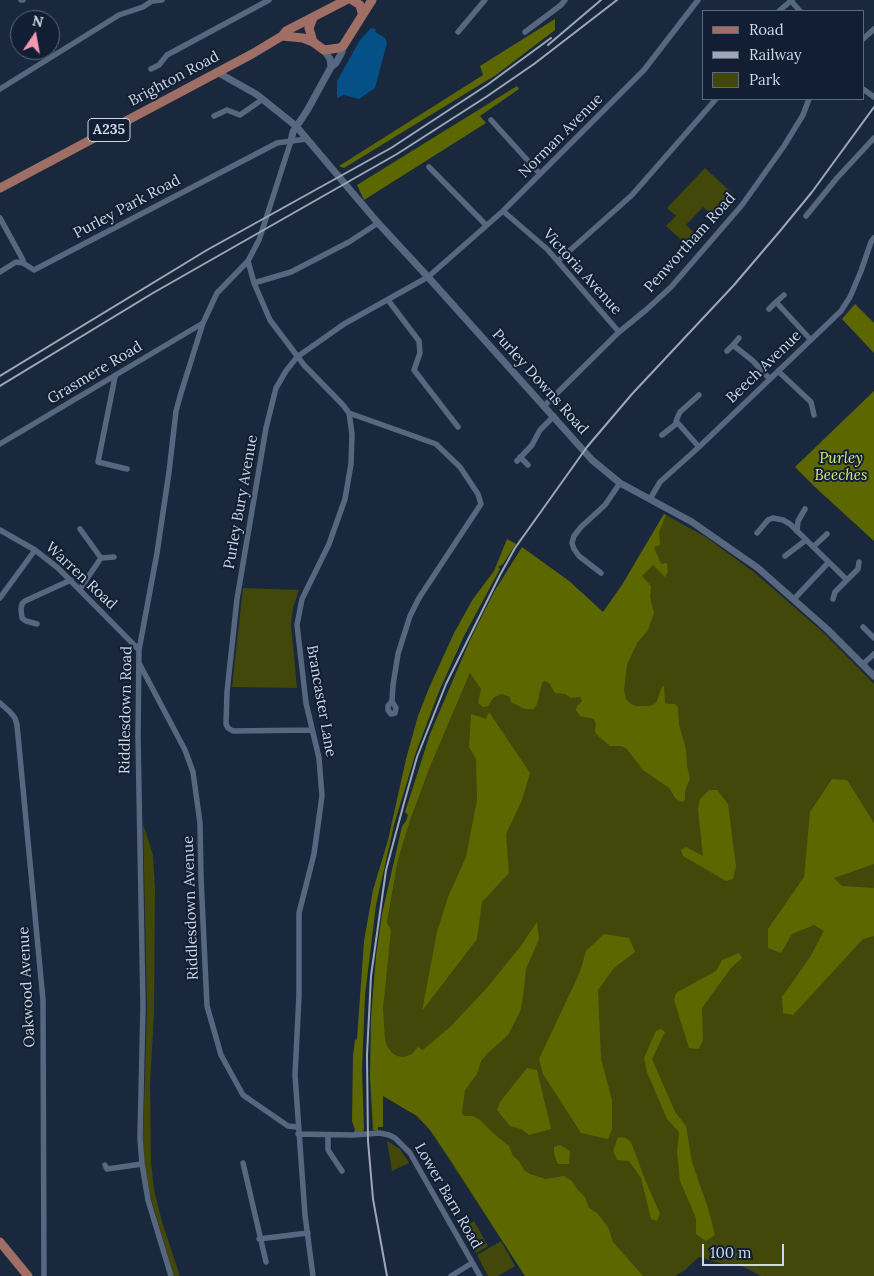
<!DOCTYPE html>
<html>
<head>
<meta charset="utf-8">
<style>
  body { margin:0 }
  #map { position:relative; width:874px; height:1276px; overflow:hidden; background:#1a283d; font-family:Lora,serif }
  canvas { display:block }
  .legend { position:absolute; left:702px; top:10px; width:162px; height:90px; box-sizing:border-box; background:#111e33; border:1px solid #5d687a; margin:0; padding:6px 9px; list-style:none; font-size:15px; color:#ced7e5 }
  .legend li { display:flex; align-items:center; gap:10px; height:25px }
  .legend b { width:25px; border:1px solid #5d687a }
  .north { position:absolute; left:10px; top:10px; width:50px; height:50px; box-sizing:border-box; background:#111e33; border:1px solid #5d687a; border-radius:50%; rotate:12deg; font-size:14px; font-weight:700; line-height:20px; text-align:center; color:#ced7e5 }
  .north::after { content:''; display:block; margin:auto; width:18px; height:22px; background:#f29ab0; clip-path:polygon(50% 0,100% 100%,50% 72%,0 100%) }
  .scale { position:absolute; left:702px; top:1244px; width:82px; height:22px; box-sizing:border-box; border:2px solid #ced7e5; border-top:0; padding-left:6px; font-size:15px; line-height:18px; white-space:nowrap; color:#ced7e5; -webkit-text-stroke:4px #111e33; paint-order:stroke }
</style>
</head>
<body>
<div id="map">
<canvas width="874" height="1276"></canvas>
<ul class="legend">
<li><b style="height:6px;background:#9f6e64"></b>Road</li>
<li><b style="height:6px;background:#9da7b7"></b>Railway</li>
<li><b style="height:14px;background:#41480a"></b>Park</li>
</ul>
<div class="north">N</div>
<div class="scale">100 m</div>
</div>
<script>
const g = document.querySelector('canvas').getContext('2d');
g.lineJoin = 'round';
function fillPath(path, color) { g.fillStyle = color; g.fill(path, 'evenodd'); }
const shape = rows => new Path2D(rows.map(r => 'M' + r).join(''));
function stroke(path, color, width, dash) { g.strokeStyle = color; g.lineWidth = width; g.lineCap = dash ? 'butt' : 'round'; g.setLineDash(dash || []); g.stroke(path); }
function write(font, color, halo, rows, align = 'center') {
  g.font = font + ' Lora,serif'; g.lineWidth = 4; g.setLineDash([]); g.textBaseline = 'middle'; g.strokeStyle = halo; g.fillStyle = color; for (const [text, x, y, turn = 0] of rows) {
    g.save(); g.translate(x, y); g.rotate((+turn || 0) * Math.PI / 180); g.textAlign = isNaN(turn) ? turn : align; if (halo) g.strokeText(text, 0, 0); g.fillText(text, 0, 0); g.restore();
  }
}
const green = shape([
  [705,168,734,195,715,217,703,207,686,225,697,235,687,245,666,226,676,216,667,208],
  [664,514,706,537,755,573,824,633,874,684,874,1276,761,1276,740,1265,723,1264,699,1257,685,1270,675,1276,525,1276,430,1130,417,1116,382,1095,380,1072,387,924,398,860,411,818,430,767,470,673,527,552,569,581,603,612,622,585],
  [243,588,299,590,293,608,291,625,297,688,232,687],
  [143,824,153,855,155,888,154,1013,150,1084,151,1163,154,1189,162,1222,180,1276,174,1276,151,1199,144,1164,143,1138,147,1007],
  [387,1141,400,1149,409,1163,392,1171],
  [474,1221,488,1246,476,1253,461,1228],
  [501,1241,515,1266,498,1276,488,1276,477,1255]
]);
const forest = shape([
  [555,19,555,30,496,75,344,168,339,166,483,75,480,66],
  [517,86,519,89,480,116,486,123,364,200,357,185],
  [855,304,874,323,874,353,842,319],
  [874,391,874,541,816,488,795,467],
  [664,514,666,515,659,532,660,545,654,547,661,564,667,563,668,571,665,577,653,565,642,576,651,586,650,597,654,613,648,630,637,643,627,665,624,690,626,699,631,704,636,706,650,706,656,703,662,687,664,686,665,703,669,704,675,704,678,707,679,725,686,749,687,766,690,778,685,791,685,800,682,802,676,799,669,788,643,770,626,748,621,746,610,746,596,734,595,731,596,725,594,719,580,716,576,710,577,706,582,701,580,697,571,698,565,694,555,693,549,683,544,681,542,683,537,704,534,709,525,709,511,702,510,697,502,694,494,697,488,706,483,707,478,703,481,689,470,673,430,767,411,818,398,860,387,923,391,930,383,1009,385,1040,387,1046,392,1053,397,1056,404,1057,412,1054,418,1047,423,1050,451,1026,486,989,520,947,537,922,539,939,526,969,523,998,520,1012,508,1035,488,1053,481,1061,477,1074,465,1090,462,1113,464,1116,473,1116,480,1120,493,1133,509,1146,513,1156,519,1161,524,1170,530,1174,546,1179,564,1176,572,1181,577,1189,585,1197,589,1208,597,1213,608,1227,613,1242,643,1276,525,1276,448,1156,430,1130,417,1116,383,1096,383,1127,378,1127,378,1131,373,1130,370,1077,371,1017,376,956,382,914,402,826,406,821,408,815,405,812,430,734,470,640,494,592,522,547,569,581,603,612,622,585],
  [507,539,516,544,503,564,498,567,500,569,464,636,440,689,416,752,394,825,376,905,365,995,362,1070,364,1129,363,1132,353,1133,355,1130,352,1121,353,1056,355,1040,357,1039,364,941,373,890,388,840,406,759,418,716,429,688,454,633,473,599,494,571],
  [489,712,530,773,522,800,506,834,509,873,482,902,477,939,422,1011,437,932,448,897,466,857,477,800,476,759,469,747,471,714,486,719],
  [832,779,847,780,874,823,874,864,834,878,842,886,874,888,874,936,863,939,793,1015,783,1013,782,997,810,957,824,931,814,925,792,934,781,953,768,948,768,929,804,877,810,812],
  [709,790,717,790,728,804,736,866,733,879,726,881,683,856,681,850,686,847,703,856,698,810,700,799],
  [604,934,629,938,635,952,614,968,598,990,601,1059,612,1100,612,1129,608,1139,581,1133,543,1074,539,1059,580,972,586,951],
  [739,953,742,958,731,968,702,1008,703,1040,699,1049,689,1048,674,1000,676,993,716,971,722,960],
  [661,1029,665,1032,652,1059,675,1112,686,1126,692,1162,708,1208,715,1235,706,1241,696,1234,696,1218,680,1181,677,1152,679,1132,667,1119,647,1072,644,1058,656,1031],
  [527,1068,537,1070,551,1129,529,1135,521,1129,510,1126,497,1110,500,1102],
  [618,1137,626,1138,631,1142,644,1177,660,1214,657,1221,651,1219,641,1178,629,1161,617,1160,613,1151],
  [560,1145,570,1151,569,1164,558,1164,554,1154,554,1147]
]);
const water = shape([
  [371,28,376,29,375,32,385,38,387,43,375,88,359,99,344,95,337,98,337,81,360,40]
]);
const minor = shape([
  [21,0,23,0],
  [790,0,800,11],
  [779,11,792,0],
  [458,32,485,0],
  [525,32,561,5,565,0],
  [863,39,874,29],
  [151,69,159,65,167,55,269,0],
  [0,89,119,15,143,7,152,1,162,0],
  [863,89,874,97],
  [214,116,227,110,240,115,263,99],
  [491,120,540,174],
  [429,167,486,225],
  [503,211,547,249,619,332],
  [806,216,837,178,874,138],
  [0,218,23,260,23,263,34,270,277,143,306,139],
  [248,261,254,283,270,320,304,365,343,405,349,413,352,434,351,464,345,499,329,544,302,599,297,625,306,703,319,758,322,796,314,854,299,913,299,995,295,1075,305,1215,313,1276],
  [558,261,632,195,716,99],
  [0,272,16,262,23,263],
  [254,283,291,272,349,242,378,223],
  [784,295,776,302,811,340],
  [388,300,419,341,420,353,414,370,458,427],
  [769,309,776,302],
  [739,338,733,345,753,361,770,379],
  [727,351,733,345],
  [778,371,811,402,814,415],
  [115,377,98,462,127,469],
  [699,395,680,412,676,421,699,447],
  [544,406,619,332,646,310,671,287,742,205,784,146,803,115,809,99],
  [349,413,436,444,460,467,478,494,481,504,419,598,410,616,398,654,393,685,392,701,396,708,395,713,391,714,388,710,388,706,392,701],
  [662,435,676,424],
  [0,444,203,323],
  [520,457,528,465],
  [517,461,532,445,540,430,554,416],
  [650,499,660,482,699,447,841,311,850,297,861,271,871,242,874,238],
  [80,529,101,558],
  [0,530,35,550,58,568,139,650],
  [797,531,798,521,805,509],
  [757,533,768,520,773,518,783,520,790,524,847,580],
  [813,547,827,534],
  [785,556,806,540],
  [601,573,579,556,574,549,572,543,574,536,581,527,605,505,620,483],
  [80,589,101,558,114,557],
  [0,598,35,550],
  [794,599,828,563],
  [833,599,835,592,858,569,859,562],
  [37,624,26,621,22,618,21,609,22,604,25,601,71,580],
  [863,627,874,638],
  [139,663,185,750,193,772,200,823,201,878,207,1006,221,1055,243,1095,288,1126,297,1127],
  [863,664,874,654],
  [0,703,10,712,15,718,17,725,43,1000,44,1276],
  [312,730,233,731,228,728,226,724,227,692,237,599,266,428,276,388,286,371,297,357,344,324,428,277,503,211,644,70,698,0],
  [298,1134,353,1135,380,1133,389,1135,395,1138,410,1153,480,1276],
  [328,1135,328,1150,342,1171],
  [243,1163,266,1262],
  [105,1165,107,1169,142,1164],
  [259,1239,308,1233],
  [171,1276,148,1200,142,1164,140,1138,143,1006,138,737,139,650,157,553,169,472,176,411,181,393,203,323,217,293,248,261,259,240,291,141],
  [451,1276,472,1263]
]);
const tertiary = shape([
  [324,50,330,59,331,67],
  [217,72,256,94,296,126,378,223,428,277,592,460,620,483,692,522,758,568,828,630,874,676],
  [291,141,293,132,308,109,331,67,336,63,342,52,343,46]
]);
const primary = shape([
  [352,0,360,5,362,13],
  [313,18,309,28,313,42],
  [282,36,303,38,313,42,324,50,339,48,343,46,372,0],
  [0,188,252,54,282,36,286,31,346,0],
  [0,1242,28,1276]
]);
const rail = shape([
  [548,45,601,0],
  [0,376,207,250,391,148,487,85,551,38],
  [0,386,153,293,397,154,486,97,534,64,617,0],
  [387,1276,373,1199,368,1141,367,1055,371,976,386,870,404,803,417,757,446,684,500,575,515,548,587,447,632,394,734,285,780,231,812,192,874,107]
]);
const shields = [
  [109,130,42]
];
const shieldNames = [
  ["A235",109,130]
];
const streetNames = [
  ["Brighton Road",174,79,-28],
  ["Norman Avenue",561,136,-45],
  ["Purley Park Road",127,207,-28],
  ["Penwortham Road",690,243,-48],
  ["Victoria Avenue",582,272,48],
  ["Beech Avenue",764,367,-44],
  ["Grasmere Road",95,373,-31],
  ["Purley Downs Road",540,382,48],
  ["Purley Bury Avenue",241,502,-80],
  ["Warren Road",81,576,43],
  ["Brancaster Lane",321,701,80],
  ["Riddlesdown Road",126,710,-89],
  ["Riddlesdown Avenue",191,908,-92],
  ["Oakwood Avenue",27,987,-93],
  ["Lower Barn Road",448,1196,60]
];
const parkNames = [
  ["Purley",841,459],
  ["Beeches",841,476]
];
fillPath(green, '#41480a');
fillPath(forest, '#5d6700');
fillPath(water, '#045087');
stroke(minor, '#576780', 5.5);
stroke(tertiary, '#576780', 7);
stroke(primary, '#9f6e64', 9);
stroke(rail, '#9da7b7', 2);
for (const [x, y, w] of shields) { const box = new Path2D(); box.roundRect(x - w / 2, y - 11.5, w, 23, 4); g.fillStyle = '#111e33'; g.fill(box); stroke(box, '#ced7e5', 1); }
write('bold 14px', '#ced7e5', null, shieldNames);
write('15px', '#ced7e5', '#111e33', streetNames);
write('italic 15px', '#dbeb77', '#111e33', parkNames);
</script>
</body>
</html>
